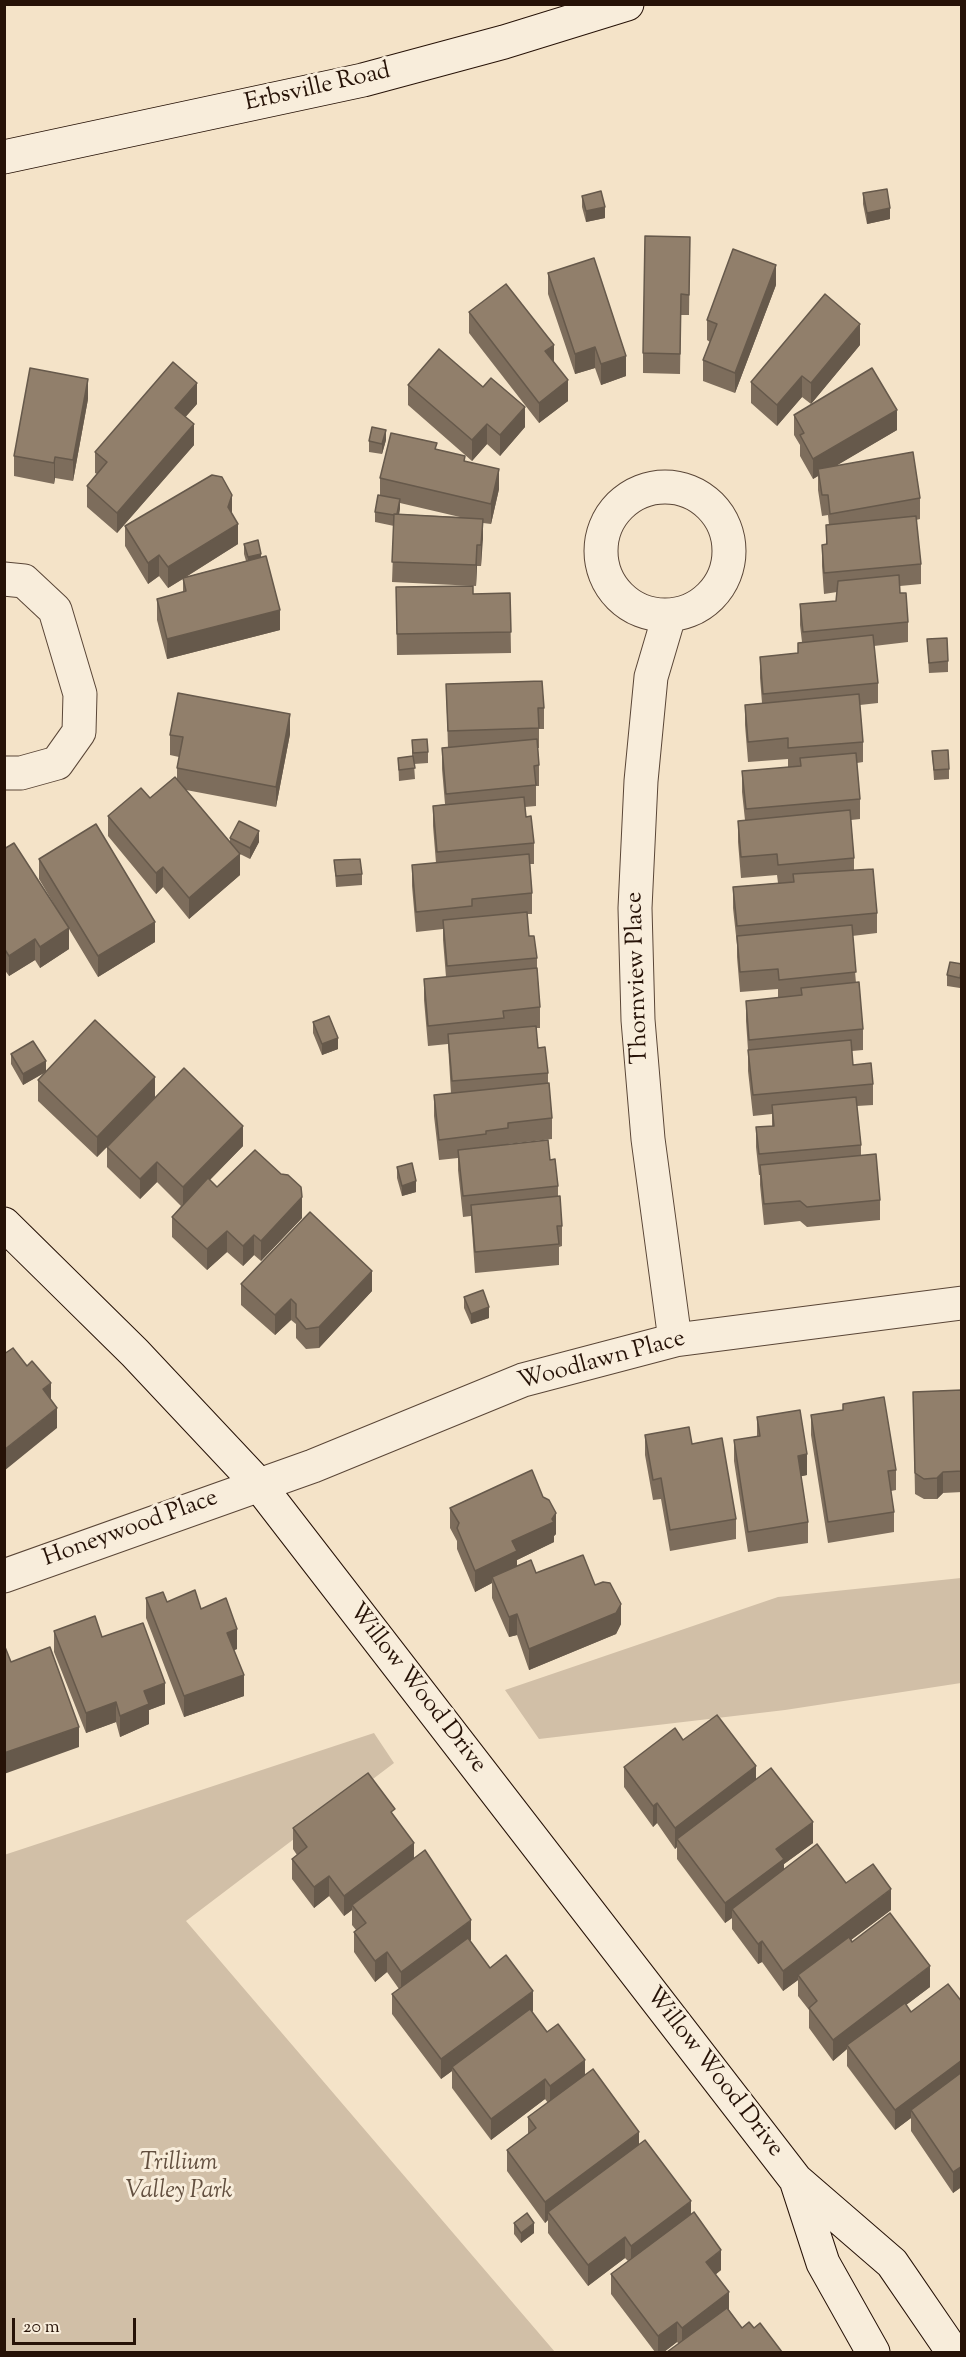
<!DOCTYPE html>
<html>
<head>
<meta charset="utf-8">
<style>
  body { margin:0 }
  #map { position:relative; width:966px; height:2357px; overflow:hidden; background:#f4e3c8; font-family:"Sorts Mill Goudy",serif }
  canvas { display:block }
  .frame { position:absolute; inset:0; border:6px solid #261207; pointer-events:none }
  .scale { position:absolute; left:12px; top:2318px; width:124px; height:27px; box-sizing:border-box; border:3px solid #261207; border-top:0; padding-left:8px; font-size:18px; line-height:21px; white-space:nowrap; color:#261207; -webkit-text-stroke:4px #f8eddb; paint-order:stroke }
</style>
</head>
<body>
<div id="map">
<canvas width="966" height="2357"></canvas>
<div class="frame"></div>
<div class="scale">20 m</div>
</div>
<script>
const g = document.querySelector('canvas').getContext('2d');
g.lineJoin = 'round';
function fillPath(path, color) { g.fillStyle = color; g.fill(path, 'evenodd'); }
const shape = rows => new Path2D(rows.map(r => 'M' + r).join(''));
function stroke(path, color, width, dash) { g.strokeStyle = color; g.lineWidth = width; g.lineCap = dash ? 'butt' : 'round'; g.setLineDash(dash || []); g.stroke(path); }
function write(font, color, halo, rows, align = 'center') {
  g.font = font + ' "Sorts Mill Goudy",serif'; g.lineWidth = 6; g.setLineDash([]); g.textBaseline = 'middle'; g.strokeStyle = halo; g.fillStyle = color; for (const [text, x, y, turn = 0] of rows) {
    g.save(); g.translate(x, y); g.rotate((+turn || 0) * Math.PI / 180); g.textAlign = isNaN(turn) ? turn : align; if (halo) g.strokeText(text, 0, 0); g.fillText(text, 0, 0); g.restore();
  }
}
const green = shape([
  [961,1578,961,1683,785,1710,539,1739,505,1690,778,1597],
  [374,1733,394,1763,186,1921,555,2352,5,2352,4,1855]
]);
const street = shape([
  '601 551a64 64 0 1 1 128 0a64 64 0 1 1-128 0Z',
  [4,579,24,581,55,610,80,694,79,732,57,763,21,773,4,773],
  [669,616,651,677,641,781,635,908,638,1020,648,1139,675,1340],
  [4,1576,313,1466,523,1380,675,1340,962,1303]
]);
const secondary = shape([
  [4,157,363,80,504,42,627,4],
  [4,1224,135,1353,259,1485,796,2180,892,2263,953,2352],
  [796,2180,823,2263,873,2352]
]);
const wall = shape([
  [863,193,890,219,867,224,863,204],
  [582,196,605,218,586,222,582,207],
  [690,237,689,315,681,315,680,374,643,373,643,353],
  [548,273,626,376,601,385,595,368,575,374,548,294],
  [776,285,735,393,703,381,703,360,710,342,707,340,707,320],
  [469,312,554,362,568,401,539,423,469,333],
  [860,345,811,404,802,397,777,426,751,403,751,382],
  [408,385,525,427,500,456,487,444,472,461,408,405],
  [88,399,73,481,55,478,54,484,14,476,14,456],
  [197,404,185,417,194,445,117,533,87,507,87,486,97,474,95,473,95,452],
  [794,415,897,430,835,466,920,498,920,519,916,520,921,564,921,584,900,586,900,593,908,622,908,642,874,646,878,683,878,703,860,705,863,742,863,762,857,763,860,799,860,819,851,820,854,858,854,870,877,913,877,933,852,936,856,983,863,1029,863,1050,852,1051,853,1065,873,1084,873,1105,857,1106,861,1145,861,1155,880,1200,880,1220,807,1227,800,1221,764,1225,760,1185,760,1175,759,1175,756,1147,756,1127,772,1126,772,1114,753,1116,748,1071,748,1050,746,1021,746,1001,778,998,778,989,740,992,737,957,737,945,733,908,733,887,778,883,777,875,741,878,738,842,738,821,745,820,742,792,742,771,788,767,788,759,748,762,745,725,745,705,762,703,760,678,760,657,798,653,798,643,802,642,800,625,800,604,836,601,837,592,824,594,822,566,822,545,826,545,826,525,829,525,828,515,822,516,818,490,818,476,813,479,800,456,800,445,794,435],
  [386,440,382,454,369,452,369,441],
  [437,449,465,461,499,489,491,524,483,523,481,566,477,566,476,586,392,582,394,526,375,522,375,512,380,495,380,478],
  [400,503,460,517,399,514],
  [232,514,238,544,186,577,246,561,244,554,244,544,261,557,280,630,167,659,157,620,157,599,183,592,183,579,168,588,159,576,148,584,125,546,125,526],
  [396,587,473,594,510,593,511,653,397,655],
  [927,639,948,661,948,672,929,673],
  [446,684,544,708,544,729,539,729,539,748,538,748,539,765,539,786,536,786,536,806,525,807,526,817,534,843,534,864,530,864,532,893,532,914,527,914,529,936,537,958,537,968,540,1007,540,1028,536,1028,538,1048,548,1073,548,1083,552,1118,552,1139,508,1144,550,1160,558,1186,558,1197,562,1226,562,1246,559,1247,559,1265,475,1273,471,1216,463,1217,458,1170,458,1158,439,1160,434,1116,434,1095,451,1094,448,1044,428,1046,424,1000,424,979,446,977,443,940,443,929,416,932,412,886,412,865,436,863,433,826,433,806,445,804,442,769,442,748,448,748],
  [290,734,276,807,186,790,230,842,230,838,259,842,250,859,240,854,240,875,189,919,163,887,156,894,108,836,108,816,150,798,177,779,177,768,179,757,170,755,170,735],
  [412,740,428,752,428,763,414,764,415,779,399,781,398,758,412,756],
  [932,751,949,769,949,779,934,780],
  [4,849,61,916,39,879,39,859,155,942,98,977,69,929,69,949,40,968,35,960,9,976,4,969],
  [334,860,362,874,362,885,336,887],
  [962,964,960,988,947,986,947,975],
  [313,1022,338,1049,322,1055,313,1033],
  [11,1054,46,1072,155,1097,243,1146,210,1180,217,1187,302,1218,261,1261,254,1255,243,1266,227,1252,207,1270,172,1237,172,1217,181,1206,157,1182,140,1199,107,1167,107,1147,97,1157,38,1101,38,1080,45,1072,23,1085,11,1064],
  [397,1167,416,1192,402,1196,397,1178],
  [241,1284,372,1291,319,1348,306,1349,296,1338,296,1324,291,1320,275,1335,241,1305],
  [464,1297,489,1318,471,1324,464,1308],
  [962,1390,962,1492,943,1493,937,1499,924,1499,915,1494,913,1392],
  [843,1404,896,1470,896,1490,891,1491,894,1512,894,1532,828,1543,811,1435,811,1415,843,1410],
  [757,1417,807,1475,801,1476,808,1522,808,1543,748,1552,734,1461,734,1440,757,1437],
  [645,1435,736,1519,736,1539,670,1551,661,1499,653,1500,645,1455],
  [450,1508,556,1534,554,1536,554,1542,517,1560,517,1566,536,1573,595,1585,621,1624,616,1634,529,1670,517,1635,509,1637,492,1598,492,1583,475,1592,457,1549,457,1541,450,1528],
  [146,1598,201,1609,237,1649,234,1650,244,1696,184,1717,146,1618],
  [54,1631,165,1704,149,1710,149,1724,120,1737,116,1722,86,1733,54,1652],
  [683,1740,756,1779,813,1843,784,1864,784,1870,846,1883,891,1910,851,1940,852,1942,930,1987,906,2005,911,2012,962,2002,962,2204,960,2202,960,2188,953,2193,911,2131,911,2118,895,2130,847,2066,847,2049,833,2061,809,2028,809,2010,798,1996,798,1980,783,1991,762,1962,758,1964,732,1929,732,1918,725,1923,677,1859,677,1847,675,1849,657,1823,653,1827,624,1787,624,1767],
  [395,1817,414,1859,471,1940,470,1941,490,1968,533,2011,532,2012,547,2032,585,2075,639,2144,691,2214,721,2270,715,2275,729,2310,742,2328,754,2328,782,2352,679,2344,677,2342,664,2352,655,2352,611,2294,611,2274,628,2261,625,2258,588,2286,548,2233,548,2220,545,2223,507,2171,507,2150,528,2134,528,2117,548,2103,545,2099,491,2140,452,2088,452,2071,441,2079,392,2014,392,1994,399,1989,387,1972,375,1982,354,1952,354,1932,356,1930,352,1925,352,1910,344,1916,329,1896,314,1908,292,1879,292,1859,297,1855,293,1849,293,1828],
  [514,2223,534,2233,521,2243,514,2234]
]);
const shadedWall = shape([
  [605,207,605,218,586,222,586,211],
  [890,208,890,219,867,224,867,213],
  [776,265,776,285,735,393,735,373],
  [860,324,860,345,811,404,811,383],
  [554,345,554,365,545,351],
  [595,347,595,368,575,374,575,354],
  [626,356,626,376,601,385,601,364],
  [802,376,802,397,777,426,777,405],
  [88,379,88,399,73,481,73,460],
  [568,380,568,401,539,423,539,403],
  [197,383,197,404,175,429,175,408],
  [525,407,525,427,500,456,500,435],
  [897,410,897,430,819,476,818,469,818,476,813,479,813,459],
  [194,424,194,445,117,533,117,513],
  [487,424,487,444,472,461,472,440],
  [386,430,386,440,382,454,382,444],
  [55,457,55,478,54,484,54,463],
  [499,469,499,489,491,524,491,504],
  [232,495,232,515,228,507],
  [400,499,400,509,397,527,397,516],
  [483,519,483,539,481,566,481,545],
  [238,524,238,544,168,588,168,567],
  [477,545,477,566,476,586,476,565],
  [261,554,261,564,248,568,248,557],
  [159,555,159,576,148,584,148,563],
  [280,610,280,630,167,659,167,639],
  [290,714,290,734,276,807,276,787],
  [259,831,259,842,250,859,250,848],
  [240,854,240,875,189,919,189,898],
  [163,867,163,887,156,894,156,873],
  [155,922,155,942,98,977,98,956],
  [69,928,69,949,40,968,40,947],
  [35,939,35,960,9,976,9,956],
  [338,1038,338,1049,322,1055,322,1044],
  [46,1061,46,1072,23,1085,23,1074],
  [155,1077,155,1097,97,1157,97,1137],
  [243,1126,243,1146,183,1207,183,1187],
  [157,1162,157,1182,140,1199,140,1179],
  [416,1181,416,1192,402,1196,402,1186],
  [302,1197,302,1218,261,1261,261,1241],
  [227,1231,227,1252,207,1270,207,1249],
  [254,1235,254,1255,243,1266,243,1246],
  [372,1271,372,1291,319,1348,319,1327],
  [291,1299,291,1320,275,1335,275,1315],
  [489,1307,489,1318,471,1324,471,1314],
  [51,1383,51,1404,43,1389],
  [57,1408,57,1428,4,1471,4,1450],
  [807,1454,807,1475,798,1477,798,1456],
  [943,1472,943,1493,937,1499,937,1478],
  [556,1513,556,1534,554,1536,554,1542,517,1560,517,1572,492,1577,492,1583,475,1592,475,1571,512,1541,552,1519],
  [621,1604,621,1624,616,1634,529,1670,529,1649],
  [517,1614,517,1635,509,1637,509,1617],
  [237,1629,237,1649,227,1653,227,1633],
  [244,1675,244,1696,184,1717,184,1696],
  [165,1683,165,1704,149,1710,149,1724,120,1737,120,1716,144,1691],
  [116,1702,116,1722,86,1733,86,1713],
  [79,1727,79,1747,4,1774,4,1753],
  [756,1766,756,1787,677,1839,677,1847,675,1849,675,1828],
  [657,1803,657,1823,653,1827,653,1806],
  [813,1822,813,1843,784,1864,784,1879,732,1909,732,1918,725,1923,725,1903,776,1849],
  [414,1843,414,1864,352,1905,352,1910,344,1916,344,1896],
  [329,1876,329,1896,314,1908,314,1887],
  [891,1889,891,1910,800,1978,798,1975,798,1980,783,1991,783,1971],
  [471,1920,471,1940,401,1992,401,1972],
  [762,1941,762,1962,758,1964,758,1944],
  [387,1952,387,1972,375,1982,375,1961],
  [930,1966,930,1987,849,2048,847,2045,847,2049,833,2061,833,2040],
  [533,1991,533,2011,454,2070,452,2067,452,2071,441,2079,441,2059],
  [585,2060,585,2081,550,2106,550,2086],
  [962,2060,962,2081,911,2110,911,2118,895,2130,895,2110],
  [545,2079,545,2099,491,2140,491,2119],
  [639,2132,639,2153,548,2212,548,2220,545,2223,545,2202],
  [962,2166,962,2183,960,2181,960,2188,953,2193,953,2172],
  [691,2201,691,2221,631,2266,631,2246],
  [534,2223,534,2233,521,2243,521,2233],
  [625,2237,625,2258,588,2286,588,2265],
  [721,2250,721,2270,706,2282,706,2262],
  [729,2292,729,2313,682,2348,682,2328],
  [677,2322,677,2342,664,2352,658,2352,658,2336]
]);
const building = shape([
  [887,189,890,208,867,213,863,193,887,189],
  [601,191,605,207,586,211,582,196,601,191],
  [645,236,690,237,689,295,681,294,680,354,643,353,645,236],
  [733,249,776,265,735,373,703,360,717,324,707,320,733,249],
  [594,258,626,356,601,364,595,347,575,354,548,273,594,258],
  [506,284,554,345,545,351,568,380,539,403,469,312,506,284],
  [825,294,860,324,811,383,802,376,777,405,751,382,825,294],
  [439,349,483,387,491,378,525,407,500,435,487,424,472,440,408,385,439,349],
  [173,362,197,383,175,408,194,424,117,513,87,486,107,462,95,452,173,362],
  [30,368,88,379,73,460,55,457,54,463,14,456,30,368],
  [872,368,897,410,813,459,800,435,804,433,794,415,872,368],
  [372,427,386,430,382,444,369,441,372,427],
  [391,433,437,443,435,449,465,456,464,461,499,469,491,504,380,478,391,433],
  [913,452,920,498,830,514,828,495,822,495,818,469,913,452],
  [212,475,222,477,232,495,228,507,238,524,168,567,159,555,148,563,125,526,212,475],
  [378,495,400,499,397,514,394,514,394,515,375,512,378,495],
  [394,514,483,519,481,545,477,545,476,565,392,562,394,514],
  [916,516,921,564,824,573,822,545,827,544,826,525,916,516],
  [258,540,261,554,248,557,244,544,258,540],
  [266,556,280,610,167,639,157,599,186,591,183,578,266,556],
  [899,575,900,593,906,593,908,622,803,632,800,604,836,601,838,581,899,575],
  [473,586,473,594,510,593,511,632,397,634,396,587,473,586],
  [873,635,878,683,763,694,760,657,798,653,798,643,873,635],
  [947,638,948,661,929,663,927,639,947,638],
  [542,681,544,708,538,708,539,728,448,731,446,684,542,681],
  [178,693,290,714,276,787,177,768,183,737,170,735,178,693],
  [859,694,863,742,788,748,788,738,748,742,745,705,859,694],
  [427,739,428,752,413,753,412,740,427,739],
  [537,739,539,765,534,766,536,785,446,794,442,748,537,739],
  [948,750,949,769,934,770,932,751,948,750],
  [856,753,860,799,746,809,742,771,801,766,800,758,856,753],
  [413,756,415,768,399,770,398,758,413,756],
  [175,777,240,854,189,898,163,867,156,873,108,816,141,788,150,798,175,777],
  [524,797,526,817,531,816,534,843,437,852,433,806,524,797],
  [850,810,854,858,778,865,777,854,741,857,738,821,850,810],
  [239,821,259,831,250,848,230,838,239,821],
  [96,824,155,922,98,956,39,859,96,824],
  [14,843,69,928,40,947,35,939,9,956,4,948,4,849,14,843],
  [529,854,532,893,472,899,472,906,416,912,412,865,529,854],
  [360,859,362,874,336,876,334,860,360,859],
  [873,869,877,913,737,926,733,887,794,882,793,874,873,869],
  [527,912,529,936,534,936,537,958,447,966,443,920,527,912],
  [852,925,856,972,779,980,778,969,740,972,737,936,852,925],
  [950,962,962,964,960,978,947,975,950,962],
  [537,968,540,1007,503,1011,504,1018,428,1026,424,979,537,968],
  [859,982,863,1029,749,1040,746,1001,802,995,801,988,859,982],
  [329,1016,338,1038,322,1044,313,1022,329,1016],
  [95,1020,155,1077,97,1137,38,1080,95,1020],
  [536,1026,538,1048,545,1047,548,1073,452,1081,448,1034,536,1026],
  [851,1040,853,1065,871,1063,873,1084,753,1095,748,1050,851,1040],
  [33,1041,46,1061,23,1074,11,1054,33,1041],
  [184,1068,243,1126,183,1187,157,1162,140,1179,107,1147,184,1068],
  [549,1083,552,1118,508,1123,508,1128,486,1131,486,1134,439,1140,434,1095,549,1083],
  [856,1097,861,1145,759,1154,756,1127,774,1126,772,1105,856,1097],
  [548,1140,550,1160,555,1159,558,1186,463,1196,458,1150,548,1140],
  [255,1150,281,1174,288,1175,301,1187,302,1197,261,1241,254,1235,243,1246,227,1231,207,1249,172,1217,208,1178,217,1187,255,1150],
  [876,1154,880,1200,807,1207,800,1201,764,1204,760,1165,876,1154],
  [412,1163,416,1181,402,1186,397,1167,412,1163],
  [560,1196,562,1226,557,1226,559,1244,475,1252,471,1205,560,1196],
  [310,1212,372,1271,319,1327,306,1329,296,1317,296,1304,291,1299,275,1315,241,1284,310,1212],
  [483,1290,489,1307,471,1314,464,1297,483,1290],
  [13,1348,27,1366,32,1361,51,1383,43,1389,57,1408,4,1450,4,1354,13,1348],
  [962,1390,962,1471,943,1472,937,1478,924,1479,915,1473,913,1392,962,1390],
  [884,1397,896,1470,888,1471,894,1512,828,1522,811,1415,843,1410,843,1404,884,1397],
  [800,1410,807,1454,798,1456,808,1522,748,1532,734,1440,760,1436,757,1417,800,1410],
  [689,1427,692,1444,722,1438,736,1519,670,1530,661,1478,653,1480,645,1435,689,1427],
  [532,1470,543,1497,549,1500,556,1513,552,1519,554,1522,512,1541,517,1551,475,1571,457,1528,459,1523,450,1508,532,1470],
  [583,1555,595,1585,603,1582,610,1583,621,1604,616,1613,529,1649,517,1614,509,1617,492,1577,531,1560,536,1573,583,1555],
  [195,1590,201,1609,226,1598,237,1629,227,1633,244,1675,184,1696,146,1598,163,1592,167,1602,195,1590],
  [95,1616,102,1637,143,1623,165,1683,144,1691,149,1704,120,1716,116,1702,86,1713,54,1631,95,1616],
  [4,1647,5,1647,11,1662,50,1647,79,1727,4,1753,4,1647],
  [717,1715,756,1766,675,1828,657,1803,653,1806,624,1767,675,1728,683,1740,717,1715],
  [771,1768,813,1822,776,1849,784,1859,725,1903,677,1839,771,1768],
  [368,1773,395,1809,391,1812,414,1843,344,1896,329,1876,314,1887,292,1859,307,1847,293,1828,368,1773],
  [817,1844,846,1883,873,1864,891,1889,783,1971,762,1941,758,1944,732,1909,817,1844],
  [425,1850,471,1920,401,1972,387,1952,375,1961,354,1932,366,1923,352,1905,425,1850],
  [890,1913,930,1966,833,2040,809,2008,817,2001,798,1975,849,1937,852,1942,890,1913],
  [468,1938,490,1968,506,1955,533,1991,441,2059,392,1994,468,1938],
  [948,1984,962,2002,962,2060,895,2110,847,2045,905,2003,911,2012,948,1984],
  [530,2009,547,2032,558,2024,585,2060,550,2086,545,2079,491,2119,452,2067,530,2009],
  [593,2069,639,2132,545,2202,507,2150,536,2128,528,2117,593,2069],
  [962,2072,962,2166,953,2172,911,2110,962,2072],
  [645,2140,691,2201,631,2246,625,2237,588,2265,548,2212,645,2140],
  [694,2212,721,2250,706,2262,729,2292,682,2328,677,2322,658,2336,611,2274,694,2212],
  [527,2213,534,2223,521,2233,514,2223,527,2213],
  [727,2308,742,2328,749,2322,754,2328,760,2323,782,2352,667,2352,727,2308]
]);
const streetNames = [
  ["Erbsville Road",318,89,-13],
  ["Thornview Place",639,978,-92],
  ["Woodlawn Place",602,1362,-15],
  ["Honeywood Place",131,1530,-20],
  ["Willow Wood Drive",416,1689,52],
  ["Willow Wood Drive",713,2073,52]
];
const parkNames = [
  ["Trillium",179,2165],
  ["Valley Park",179,2193]
];
fillPath(green, '#d1bfa7');
stroke(street, '#5a4637', 35);
stroke(secondary, '#261207', 35);
stroke(street, '#f8eddb', 33);
stroke(secondary, '#f8eddb', 33);
fillPath(wall, '#7d6d5c');
fillPath(shadedWall, '#66594b');
fillPath(building, '#917f6b');
stroke(building, '#66594b', 1.5);
write('24px', '#261207', '#f8eddb', streetNames);
write('italic 24px', '#624f3f', '#f8eddb', parkNames);
</script>
</body>
</html>
